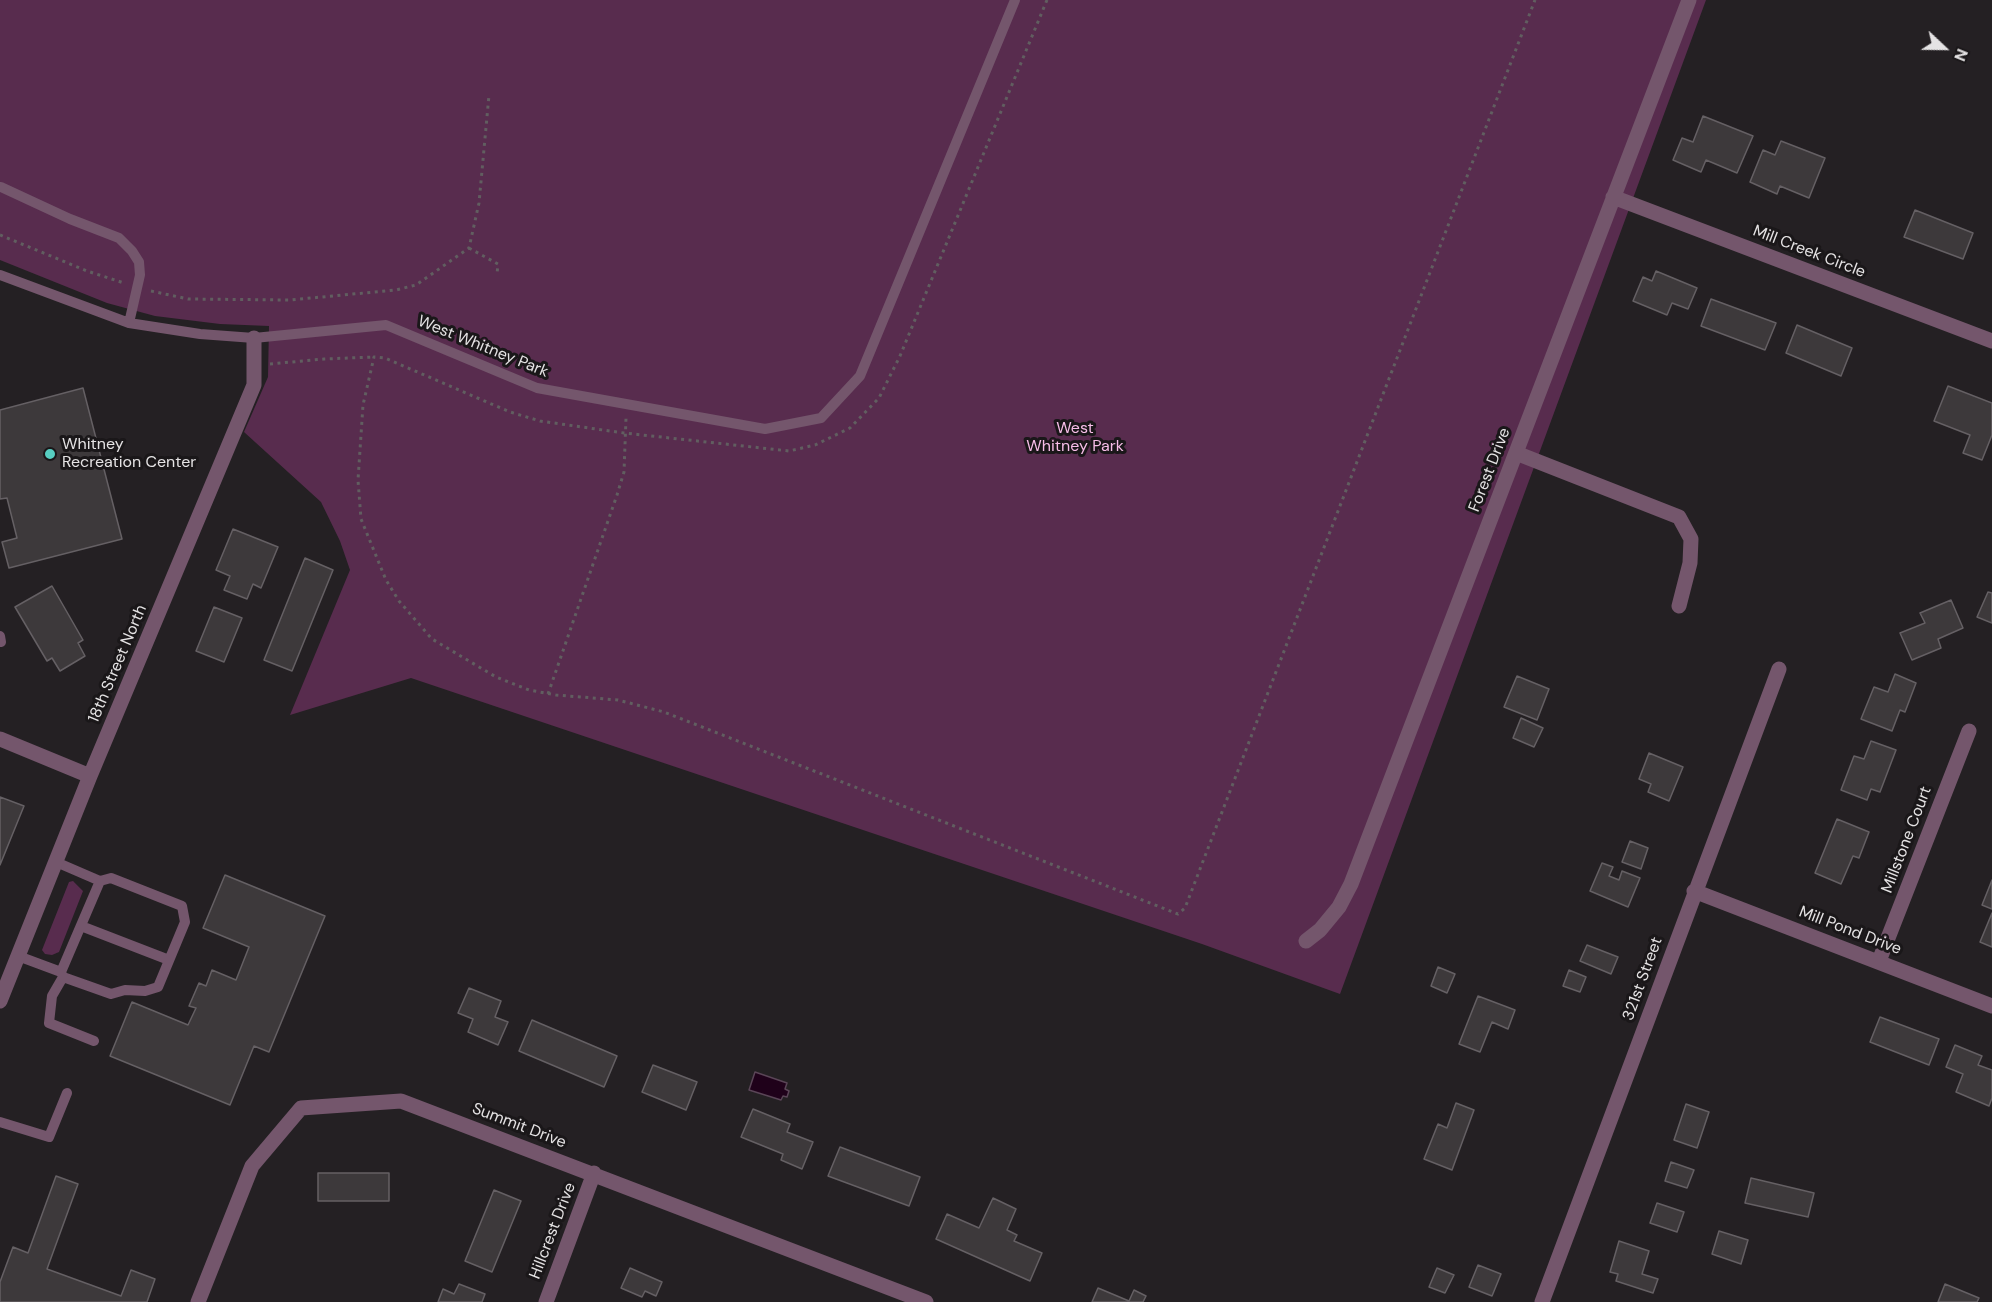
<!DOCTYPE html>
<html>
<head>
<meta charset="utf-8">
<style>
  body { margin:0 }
  #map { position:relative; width:1992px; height:1302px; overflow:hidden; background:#242023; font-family:"DM Sans",sans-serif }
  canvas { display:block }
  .north { position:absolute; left:1914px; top:18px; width:60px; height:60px; -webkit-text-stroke:4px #1a1719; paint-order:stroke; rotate:112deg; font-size:16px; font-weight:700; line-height:24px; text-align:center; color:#e5e3e4 }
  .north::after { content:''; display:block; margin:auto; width:21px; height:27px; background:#e5e3e4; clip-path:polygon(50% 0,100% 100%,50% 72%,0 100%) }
</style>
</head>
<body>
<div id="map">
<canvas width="1992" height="1302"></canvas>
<div class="north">N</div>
</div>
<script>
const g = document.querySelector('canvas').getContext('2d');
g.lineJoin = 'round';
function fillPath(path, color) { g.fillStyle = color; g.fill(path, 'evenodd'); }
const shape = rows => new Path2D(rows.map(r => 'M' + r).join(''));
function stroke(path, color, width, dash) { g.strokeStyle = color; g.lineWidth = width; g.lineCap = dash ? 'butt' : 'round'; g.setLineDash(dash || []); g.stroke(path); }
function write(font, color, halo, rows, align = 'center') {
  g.font = font + ' "DM Sans",sans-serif'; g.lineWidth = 6; g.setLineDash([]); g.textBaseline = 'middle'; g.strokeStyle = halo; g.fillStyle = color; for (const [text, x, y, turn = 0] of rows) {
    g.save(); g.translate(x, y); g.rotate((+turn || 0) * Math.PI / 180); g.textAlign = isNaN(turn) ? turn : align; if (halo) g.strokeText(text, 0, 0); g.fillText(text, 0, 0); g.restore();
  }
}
const green = shape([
  [0,0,1706,0,1340,994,1202,944,411,678,290,715,350,570,340,541,321,502,244,432,268,377,269,326,220,324,155,316,107,303,0,260],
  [73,881,83,891,59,952,52,955,45,954,42,950,69,882]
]);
const water = shape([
  [755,1072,787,1083,785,1089,789,1091,787,1097,783,1096,781,1100,749,1090,755,1072]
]);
const building = shape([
  [1703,116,1753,136,1737,173,1706,160,1701,172,1673,160,1682,138,1693,142,1703,116],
  [1781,141,1825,158,1809,198,1780,186,1777,194,1750,182,1763,150,1775,155,1781,141],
  [1915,210,1973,233,1963,259,1904,237,1915,210],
  [1656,271,1697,288,1688,309,1672,303,1667,315,1633,301,1643,277,1652,281,1656,271],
  [1711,299,1776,323,1765,350,1701,326,1711,299],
  [1797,325,1852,348,1841,376,1786,353,1797,325],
  [1948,386,1992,403,1992,435,1982,460,1963,453,1970,435,1934,421,1948,386],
  [83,388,122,539,9,568,2,542,17,538,7,498,0,499,0,410,83,388],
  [233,529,278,547,261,588,253,584,247,599,224,590,230,576,216,570,233,529],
  [305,558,333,570,292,671,264,660,305,558],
  [52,586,83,640,78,643,85,656,60,671,52,658,47,661,15,607,52,586],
  [1988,592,1992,593,1992,623,1977,617,1988,592],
  [1951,600,1963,628,1938,639,1941,648,1912,660,1900,633,1925,623,1920,613,1951,600],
  [214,607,242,618,224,662,196,651,214,607],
  [1895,674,1916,683,1905,712,1900,710,1892,731,1861,719,1874,687,1888,692,1895,674],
  [1517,676,1549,689,1537,720,1504,707,1517,676],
  [1521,718,1543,728,1534,747,1513,738,1521,718],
  [1871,741,1896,750,1880,792,1871,789,1867,800,1841,790,1854,756,1864,759,1871,741],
  [1649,753,1683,767,1669,801,1648,792,1651,784,1639,779,1649,753],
  [0,797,24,806,0,865,0,797],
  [1837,819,1869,832,1859,858,1853,856,1841,884,1815,873,1837,819],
  [1630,841,1648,848,1641,869,1622,862,1630,841],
  [1602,863,1613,867,1609,876,1619,880,1622,871,1640,878,1628,907,1590,891,1602,863],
  [225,875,325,916,269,1052,254,1046,230,1105,110,1056,132,1002,188,1025,196,1008,189,1006,199,983,206,986,212,970,236,980,249,947,203,928,225,875],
  [1992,880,1992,909,1982,905,1992,880],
  [1992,913,1992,947,1980,942,1992,913],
  [1587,945,1618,957,1611,974,1580,961,1587,945],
  [1438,967,1455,974,1447,993,1431,986,1438,967],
  [1569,970,1586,977,1580,992,1563,986,1569,970],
  [469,988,501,1001,495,1017,508,1022,498,1045,468,1032,473,1019,458,1013,469,988],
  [1478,996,1515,1010,1508,1029,1492,1022,1480,1052,1459,1044,1478,996],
  [1880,1017,1939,1039,1929,1065,1870,1042,1880,1017],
  [532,1020,617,1056,604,1087,519,1051,532,1020],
  [1955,1045,1982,1056,1978,1065,1992,1070,1992,1098,1989,1106,1956,1092,1963,1074,1946,1067,1955,1045],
  [653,1065,697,1082,686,1110,642,1092,653,1065],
  [1456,1103,1474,1110,1452,1170,1424,1159,1438,1124,1447,1128,1456,1103],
  [1686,1104,1709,1112,1697,1148,1674,1140,1686,1104],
  [753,1109,790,1124,787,1132,813,1142,802,1169,781,1160,783,1154,741,1137,753,1109],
  [840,1147,920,1177,909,1206,828,1176,840,1147],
  [1671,1162,1694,1170,1687,1188,1665,1181,1671,1162],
  [318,1173,389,1173,389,1201,318,1201,318,1173],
  [56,1176,78,1184,47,1269,121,1296,131,1270,155,1279,147,1302,0,1302,0,1282,13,1247,28,1253,56,1176],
  [1751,1178,1814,1193,1808,1217,1745,1203,1751,1178],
  [494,1190,521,1201,492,1272,465,1261,494,1190],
  [993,1198,1016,1209,1007,1230,1017,1235,1014,1241,1042,1253,1030,1281,936,1239,947,1214,979,1228,993,1198],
  [1657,1203,1684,1212,1677,1232,1650,1223,1657,1203],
  [1719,1231,1748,1240,1741,1264,1712,1254,1719,1231],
  [1619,1241,1649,1251,1642,1274,1658,1279,1653,1293,1616,1281,1618,1274,1610,1272,1619,1241],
  [1478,1265,1501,1274,1492,1296,1469,1287,1478,1265],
  [630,1268,662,1282,656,1296,645,1291,642,1297,621,1288,630,1268],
  [1437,1268,1454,1275,1445,1293,1429,1287,1437,1268],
  [459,1284,485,1294,482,1302,438,1302,443,1289,454,1294,459,1284],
  [1945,1284,1979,1298,1977,1302,1938,1302,1945,1284],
  [1098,1288,1129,1301,1134,1290,1146,1296,1143,1302,1092,1302,1098,1288]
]);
const path = shape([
  [1047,0,900,356,879,398,850,428,815,445,789,451,624,433,540,421,510,412,385,358,374,357,363,405,358,480,361,519,386,580,399,601,432,639,496,677,529,690,556,695,618,700,664,712,1178,914,1185,908,1535,0],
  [0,235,87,271,124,283],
  [469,248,498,264,497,274],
  [151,291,188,299,290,300,396,290,416,285,469,248,479,203,489,95],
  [270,364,324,359,374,357],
  [548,694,617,495,624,472,626,418]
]);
const service = shape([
  [1,187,70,219,119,238,132,251,139,262,140,275,129,323],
  [0,275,129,323,200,334,254,338,386,325,537,388,765,429,821,418,860,376,1015,0],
  [0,636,1,642],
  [81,926,169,960],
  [18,956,61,972,100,881,56,862],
  [61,972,63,977,111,994,125,990,145,991,158,987,185,922,182,906,111,878,100,881],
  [63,977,52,996,49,1023,94,1041],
  [0,1122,49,1137,67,1093]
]);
const minor = shape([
  [1613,197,1992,341],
  [1516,453,1679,517,1691,539,1690,563,1679,606],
  [0,739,90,776],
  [1694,891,1992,1006],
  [1306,941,1320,930,1339,907,1351,884,1689,0],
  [1879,961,1969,731],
  [0,1001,90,776,254,385,254,338],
  [198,1302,252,1166,301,1108,401,1101,926,1302],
  [546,1302,594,1173],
  [1542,1302,1779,669]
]);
const markers = [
  [50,454,6,"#57cec1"]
];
const streetNames = [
  ["Mill Creek Circle",1809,252,21],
  ["West Whitney Park",483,347,22],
  ["Forest Drive",1490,470,-69],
  ["18th Street North",118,664,-67],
  ["Millstone Court",1907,840,-69],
  ["Mill Pond Drive",1850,931,21],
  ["321st Street",1643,979,-70],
  ["Summit Drive",519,1126,21],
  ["Hillcrest Drive",553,1231,-69]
];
const parkNames = [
  ["West",1075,429],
  ["Whitney Park",1075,447]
];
const poiNames = [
  ["Whitney",62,445],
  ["Recreation Center",62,463]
];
fillPath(green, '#582c4e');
fillPath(water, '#1f011a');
stroke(water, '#5a4557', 1.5);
fillPath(building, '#3d393b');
stroke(building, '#656064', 1.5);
stroke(path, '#615e60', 3, [3, 4.5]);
stroke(service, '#74566c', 10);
stroke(minor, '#74566c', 15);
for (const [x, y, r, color] of markers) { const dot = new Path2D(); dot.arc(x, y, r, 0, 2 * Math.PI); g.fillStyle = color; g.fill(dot); stroke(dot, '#1a1719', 2); }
write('16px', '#e5e3e4', '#1a1719', streetNames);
write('16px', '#f7bde8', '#1a1719', parkNames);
write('16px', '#e5e3e4', '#1a1719', poiNames, 'left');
</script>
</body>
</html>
